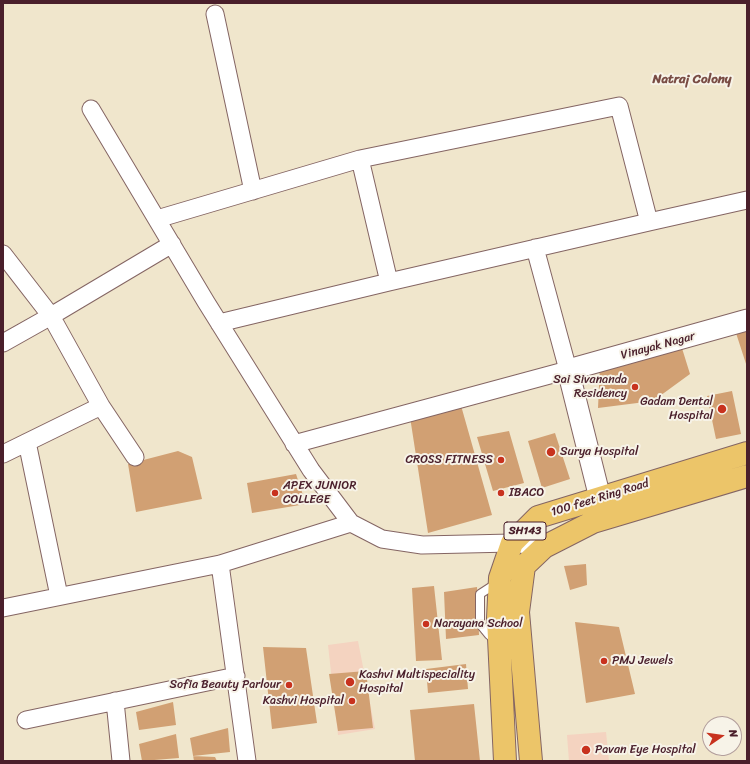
<!DOCTYPE html>
<html>
<head>
<meta charset="utf-8">
<style>
  body { margin:0 }
  #map { position:relative; width:750px; height:764px; overflow:hidden; background:#f0e6cc; font-family:Sriracha,sans-serif }
  canvas { display:block }
  .frame { position:absolute; inset:0; border:4px solid #4a1f2b; pointer-events:none }
  .north { position:absolute; left:702px; top:716px; width:40px; height:40px; box-sizing:border-box; background:#f7f3e8; border:1px solid #b29e9c; border-radius:50%; rotate:77deg; font-size:11px; font-weight:700; line-height:16px; text-align:center; color:#4a1f2b }
  .north::after { content:''; display:block; margin:auto; width:14px; height:18px; background:#c8321e; clip-path:polygon(50% 0,100% 100%,50% 72%,0 100%) }
</style>
</head>
<body>
<div id="map">
<canvas width="750" height="764"></canvas>
<div class="frame"></div>
<div class="north">N</div>
</div>
<script>
const g = document.querySelector('canvas').getContext('2d');
g.lineJoin = 'round';
function fillPath(path, color) { g.fillStyle = color; g.fill(path, 'evenodd'); }
const shape = rows => new Path2D(rows.map(r => 'M' + r).join(''));
function stroke(path, color, width, dash) { g.strokeStyle = color; g.lineWidth = width; g.lineCap = dash ? 'butt' : 'round'; g.setLineDash(dash || []); g.stroke(path); }
function write(font, color, halo, rows, align = 'center') {
  g.font = font + ' Sriracha,sans-serif'; g.lineWidth = 4; g.setLineDash([]); g.textBaseline = 'middle'; g.strokeStyle = halo; g.fillStyle = color; for (const [text, x, y, turn = 0] of rows) {
    g.save(); g.translate(x, y); g.rotate((+turn || 0) * Math.PI / 180); g.textAlign = isNaN(turn) ? turn : align; if (halo) g.strokeText(text, 0, 0); g.fillText(text, 0, 0); g.restore();
  }
}
const built = shape([
  [358,641,375,729,338,735,328,645],
  [606,732,609,761,569,761,567,735]
]);
const building = shape([
  [747,330,747,367,736,333],
  [681,345,690,374,653,401,598,408,600,364],
  [732,391,741,434,716,439,707,396],
  [460,402,492,515,428,533,410,417],
  [509,431,524,483,493,491,477,437],
  [555,433,570,479,542,488,528,441],
  [178,451,192,457,202,499,136,512,128,464],
  [296,474,306,504,252,513,247,483],
  [586,564,587,585,570,590,564,566],
  [434,586,442,660,416,661,412,588],
  [477,587,479,635,446,639,444,592],
  [575,622,619,627,635,694,586,703],
  [263,647,306,648,317,723,272,729],
  [466,664,468,689,428,693,426,669],
  [366,671,373,728,338,731,329,674],
  [173,702,176,725,139,730,136,712],
  [474,704,480,761,415,761,410,710],
  [228,728,230,752,193,756,215,757,217,761,194,761,190,738],
  [176,734,179,758,142,761,139,744]
]);
const service = shape([
  [495,640,489,635,480,624,480,594,497,583]
]);
const minor = shape([
  [215,14,253,191],
  [91,109,206,302,311,470,351,523,382,539,422,545,512,543,544,547],
  [360,159,389,282],
  [157,219,360,159,619,106,649,222,389,282,219,323],
  [649,222,747,200],
  [3,254,51,316,172,244],
  [3,343,51,316,101,406,3,454],
  [101,406,135,457],
  [27,442,59,596],
  [294,444,568,370,535,248],
  [220,564,247,761],
  [3,608,220,564,351,523],
  [115,701,121,761],
  [26,720,236,676]
]);
const tertiary = shape([
  [600,498,568,370,747,320]
]);
const primary = shape([
  [505,761,498,618,500,578,512,543,538,517,747,453],
  [531,761,518,612,524,566,544,547,593,522,747,476]
]);
const markers = [
  [635,387,4,"#c8321e"],
  [722,409,5,"#c8321e"],
  [551,452,5,"#c8321e"],
  [501,460,4,"#c8321e"],
  [275,493,4,"#c8321e"],
  [501,493,4,"#c8321e"],
  [426,624,4,"#c8321e"],
  [604,661,4,"#c8321e"],
  [350,682,5,"#c8321e"],
  [289,685,4,"#c8321e"],
  [352,701,4,"#c8321e"],
  [586,750,5,"#c8321e"]
];
const shields = [
  [525,531,42]
];
const shieldNames = [
  ["SH143",525,531]
];
const streetNames = [
  ["Vinayak Nagar",658,346,-15],
  ["100 feet Ring Road",600,498,-17]
];
const poiNames = [
  ["Sai Sivananda",627,380,"right"],
  ["Residency",627,394,"right"],
  ["Gadam Dental",713,402,"right"],
  ["Hospital",713,416,"right"],
  ["Surya Hospital",560,452],
  ["CROSS FITNESS",493,460,"right"],
  ["APEX JUNIOR",283,486],
  ["COLLEGE",283,500],
  ["IBACO",509,493],
  ["Narayana School",434,624],
  ["PMJ Jewels",612,661],
  ["Kashvi Multispeciality",359,675],
  ["Hospital",359,689],
  ["Sofia Beauty Parlour",281,685,"right"],
  ["Kashvi Hospital",344,701,"right"],
  ["Pavan Eye Hospital",595,750]
];
const neighbourhoodNames = [
  ["Natraj Colony",692,80]
];
fillPath(built, '#f4d3c0');
fillPath(building, '#d1a073');
stroke(service, '#846563', 10);
stroke(minor, '#846563', 19);
stroke(tertiary, '#846563', 23);
stroke(primary, '#846563', 24);
stroke(service, '#fff', 8);
stroke(minor, '#fff', 17);
stroke(tertiary, '#fff', 21);
stroke(primary, '#ecc569', 22);
for (const [x, y, r, color] of markers) { const dot = new Path2D(); dot.arc(x, y, r, 0, 2 * Math.PI); g.fillStyle = color; g.fill(dot); stroke(dot, '#f7f3e8', 1.5); }
for (const [x, y, w] of shields) { const box = new Path2D(); box.roundRect(x - w / 2, y - 9, w, 18, 3); g.fillStyle = '#f7f3e8'; g.fill(box); stroke(box, '#4a1f2b', 1); }
write('bold 11px', '#4a1f2b', null, shieldNames);
write('12px', '#4a1f2b', '#f7f3e8', streetNames);
write('12px', '#4a1f2b', '#f7f3e8', poiNames, 'left');
write('bold 13px', '#794c44', '#f7f3e8', neighbourhoodNames);
</script>
</body>
</html>
